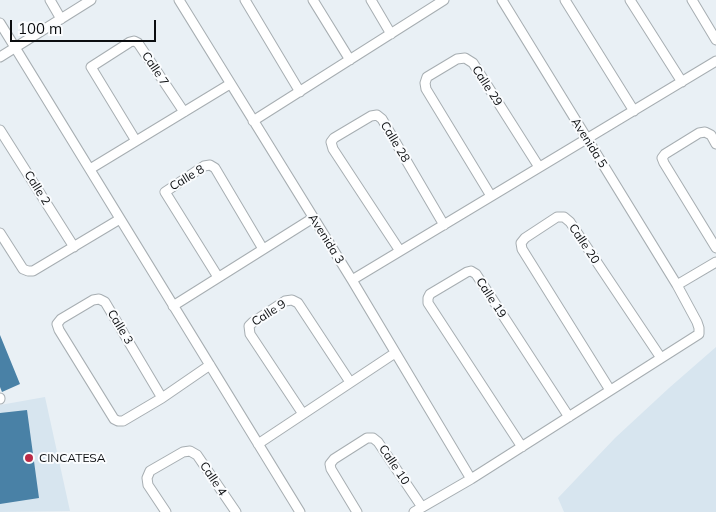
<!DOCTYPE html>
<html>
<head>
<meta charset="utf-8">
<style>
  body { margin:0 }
  #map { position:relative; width:716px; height:512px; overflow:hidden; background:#e9f0f5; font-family:Mulish,sans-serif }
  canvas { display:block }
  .scale { position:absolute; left:10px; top:20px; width:146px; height:22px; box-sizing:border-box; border:2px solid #0c0e10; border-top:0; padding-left:6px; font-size:15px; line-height:18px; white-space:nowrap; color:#0c0e10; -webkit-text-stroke:4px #fafcfe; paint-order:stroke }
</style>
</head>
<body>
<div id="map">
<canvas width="716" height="512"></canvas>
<div class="scale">100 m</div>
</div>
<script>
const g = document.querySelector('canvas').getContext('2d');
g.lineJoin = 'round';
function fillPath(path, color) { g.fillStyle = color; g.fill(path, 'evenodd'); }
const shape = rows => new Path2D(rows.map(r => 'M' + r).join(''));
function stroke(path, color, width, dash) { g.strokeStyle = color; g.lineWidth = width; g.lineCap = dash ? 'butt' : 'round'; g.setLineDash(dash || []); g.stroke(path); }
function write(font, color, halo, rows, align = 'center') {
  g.font = font + ' Mulish,sans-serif'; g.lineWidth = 4; g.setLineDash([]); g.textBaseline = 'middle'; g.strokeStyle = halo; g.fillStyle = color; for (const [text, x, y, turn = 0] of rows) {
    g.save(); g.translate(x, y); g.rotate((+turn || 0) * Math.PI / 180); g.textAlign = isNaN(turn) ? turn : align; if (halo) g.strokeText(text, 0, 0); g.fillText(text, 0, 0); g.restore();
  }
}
const built = shape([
  [716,347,716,512,564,512,558,498,615,438,669,388],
  [45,397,70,511,0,512,0,405]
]);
const building = shape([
  [0,335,20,384,2,392,0,387],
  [27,410,39,498,0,504,0,413]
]);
const minor = shape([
  [50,0,61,19],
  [179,0,352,280,471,479],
  [245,0,300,92],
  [313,0,350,60],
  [371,0,391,34],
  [502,0,677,285],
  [565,0,634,111],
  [630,0,682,82],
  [692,0,716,40],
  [0,23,300,512],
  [0,57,91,0],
  [253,121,444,0],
  [0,130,74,247],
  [136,141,91,67,130,42,134,41,138,43,184,112],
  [716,144,711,135,705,132,699,133,665,154,662,158,664,163,716,248],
  [90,169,230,84],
  [491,196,426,89,425,83,427,77,457,59,465,58,473,63,539,167],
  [0,233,23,269,28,271,33,271,120,219],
  [400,251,333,149,331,142,334,138,371,116,377,115,382,119,444,225],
  [218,277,165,192,204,166,210,165,215,168,263,249],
  [352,280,716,61],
  [173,306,313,218],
  [610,390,522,249,521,243,525,238,557,217,564,217,570,222,661,358],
  [0,398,0,399],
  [162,398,105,302,99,299,93,300,61,319,57,324,59,330,114,419,118,421,123,421,162,398,210,365],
  [303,414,250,334,249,326,253,322,285,301,292,300,298,303,350,382],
  [258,444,395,353],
  [522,447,428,303,428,298,430,294,467,272,471,271,476,274,569,417],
  [166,512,148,485,147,478,150,471,183,452,190,451,197,455,236,512],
  [357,512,331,469,330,464,334,459,367,438,373,438,378,442,422,507],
  [414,512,471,479,699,334,699,328,697,322,677,285,716,262]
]);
const markers = [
  [29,458,5,"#bb2a46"]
];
const streetNames = [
  ["Calle 7",155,69,56],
  ["Calle 29",487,86,57],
  ["Calle 28",395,142,59],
  ["Avenida 5",589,143,58],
  ["Calle 8",187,178,-31],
  ["Calle 2",37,188,58],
  ["Avenida 3",326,239,58],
  ["Calle 20",584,244,56],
  ["Calle 19",491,298,57],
  ["Calle 9",269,313,-33],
  ["Calle 3",120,327,59],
  ["Calle 10",394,465,56],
  ["Calle 4",213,479,56]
];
const poiNames = [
  ["CINCATESA",39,458]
];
fillPath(built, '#d7e5ef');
fillPath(building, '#4981a6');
stroke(minor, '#a7aeb2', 11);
stroke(minor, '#fff', 9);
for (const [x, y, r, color] of markers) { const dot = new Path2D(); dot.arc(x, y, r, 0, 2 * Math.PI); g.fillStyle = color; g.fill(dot); stroke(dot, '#fafcfe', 2); }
write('12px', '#0c0e10', '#fafcfe', streetNames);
write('12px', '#0c0e10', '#fafcfe', poiNames, 'left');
</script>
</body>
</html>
